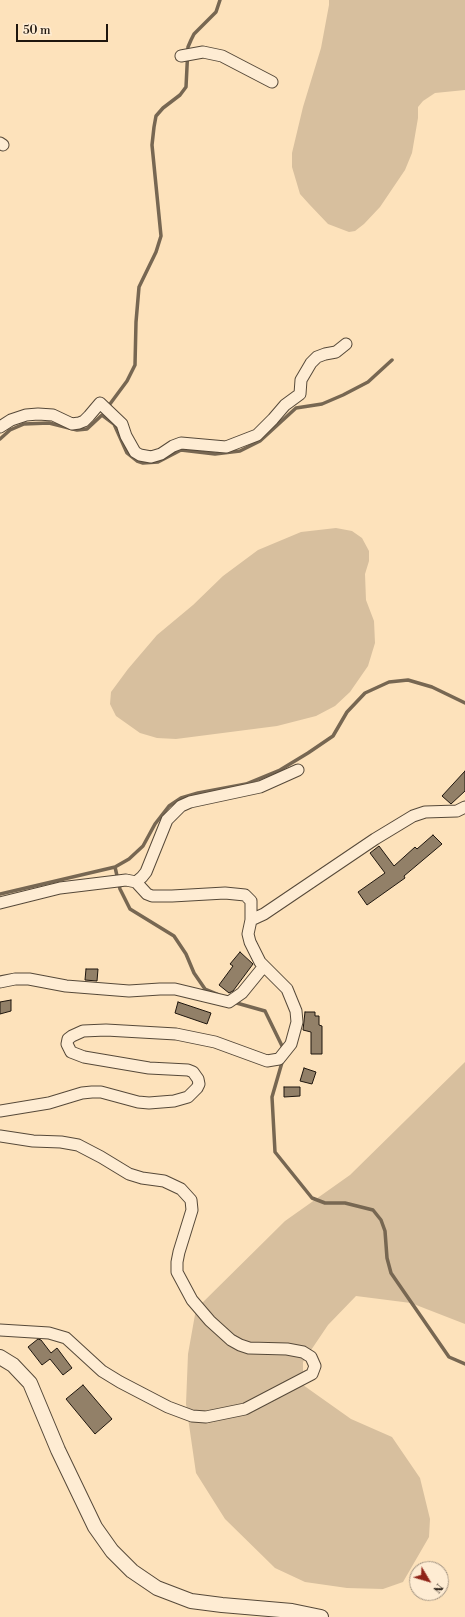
<!DOCTYPE html>
<html>
<head>
<meta charset="utf-8">
<style>
  body { margin:0 }
  #map { position:relative; width:465px; height:1617px; overflow:hidden; background:#fde2bb; font-family:"Libre Bodoni",serif }
  canvas { display:block }
  .north { position:absolute; left:409px; top:1561px; width:40px; height:40px; box-sizing:border-box; background:#feecd3; border:1px solid #a59684; border-radius:50%; rotate:128deg; font-size:11px; font-weight:700; line-height:16px; text-align:center; color:#1f160e }
  .north::after { content:''; display:block; margin:auto; width:14px; height:18px; background:#8f2418; clip-path:polygon(50% 0,100% 100%,50% 72%,0 100%) }
  .scale { position:absolute; left:16px; top:24px; width:92px; height:18px; box-sizing:border-box; border:2px solid #1f160e; border-top:0; padding-left:5px; font-size:12px; line-height:14px; white-space:nowrap; color:#1f160e; -webkit-text-stroke:3px #feecd3; paint-order:stroke }
</style>
</head>
<body>
<div id="map">
<canvas width="465" height="1617"></canvas>
<div class="north">N</div>
<div class="scale">50 m</div>
</div>
<script>
const g = document.querySelector('canvas').getContext('2d');
g.lineJoin = 'round';
function fillPath(path, color) { g.fillStyle = color; g.fill(path, 'evenodd'); }
const shape = rows => new Path2D(rows.map(r => 'M' + r).join(''));
function stroke(path, color, width, dash) { g.strokeStyle = color; g.lineWidth = width; g.lineCap = dash ? 'butt' : 'round'; g.setLineDash(dash || []); g.stroke(path); }
const green = shape([
  [329,0,465,0,465,90,435,93,423,101,418,107,418,118,412,153,405,170,380,207,364,224,355,231,349,232,328,224,309,204,300,194,292,167,292,153,303,107,321,48,329,5],
  [336,528,352,531,362,538,369,551,369,561,365,574,366,600,374,621,375,643,368,666,350,692,335,706,316,716,277,726,176,739,157,738,140,733,116,716,110,704,111,692,128,669,157,635,193,605,223,576,258,550,301,532],
  [465,1062,465,1324,411,1303,356,1296,328,1325,303,1362,303,1385,351,1419,392,1437,420,1478,430,1519,429,1537,403,1582,383,1589,347,1588,305,1582,275,1568,225,1519,196,1473,186,1404,188,1354,196,1309,285,1221,350,1175]
]);
const stream = shape([
  [107,408,127,381,135,365,136,322,139,287,156,252,161,236,152,145,154,127,156,116,163,108,180,95,186,87,188,47,191,40,194,34,216,12,220,0],
  [0,439,10,430,24,424,49,423,77,430,87,429,102,415,114,424,127,453,137,461,143,463,158,462,181,450,215,454,240,451,260,441,296,408,322,404,343,395,368,382,392,360],
  [115,867,120,889,130,909,174,936,186,954,194,973,205,989,217,994],
  [0,894,115,867,129,859,143,846,155,824,169,806,181,798,198,793,246,784,280,770,308,753,333,736,347,712,365,693,389,682,408,680,432,687,465,703],
  [233,1002,265,1011,284,1050],
  [283,1059,272,1097,275,1152,312,1198,325,1203,345,1203,373,1210,381,1220,385,1231,387,1258,391,1273,449,1357,465,1364]
]);
const building = shape([
  [465,771,465,791,451,804,442,796,465,771],
  [433,835,442,844,404,876,405,878,367,905,358,892,385,873,370,853,379,846,394,866,415,847,417,849,433,835],
  [240,952,253,964,233,991,229,993,219,985,233,966,230,964,240,952],
  [86,969,98,969,97,981,85,980,86,969],
  [11,1000,11,1011,0,1014,0,1002,11,1000],
  [178,1002,211,1013,207,1024,175,1013,178,1002],
  [305,1012,315,1012,315,1016,319,1016,319,1025,322,1026,322,1054,311,1054,311,1032,303,1030,305,1012],
  [304,1068,316,1072,312,1084,300,1081,304,1068],
  [284,1087,300,1087,300,1096,284,1097,284,1087],
  [38,1339,41,1340,51,1353,57,1348,72,1368,63,1375,50,1359,42,1365,28,1347,38,1339],
  [83,1385,112,1419,95,1434,66,1399,83,1385]
]);
const minor = shape([
  [181,56,203,52,222,56,272,82],
  [0,143,3,145],
  [0,427,11,420,26,415,38,414,53,415,72,424,79,423,84,421,89,416,100,403,122,424,126,436,135,452,140,455,151,457,161,454,173,446,181,443,226,447,257,435,273,419,285,405,300,394,301,380,311,363,317,357,325,354,336,352,346,344],
  [136,882,142,877,146,872,167,820,181,806,190,802,260,787,298,770],
  [0,903,60,888,126,880,136,882,147,894,152,896,172,896,225,893,245,895,251,901,251,920,248,934,250,942,260,962,287,989,296,1011,297,1022,291,1044,279,1059,267,1061,215,1042,176,1034,106,1030,83,1031,72,1036,68,1039,67,1044,71,1052,84,1057,149,1068,188,1070,193,1072,198,1079,199,1084,197,1088,188,1097,174,1101,149,1103,138,1102,101,1092,92,1092,82,1093,49,1103,0,1111],
  [251,920,264,914,375,839,413,816,425,812,457,811,465,807],
  [0,982,15,979,29,979,66,986,129,991,160,989,175,989,229,1002,242,993,264,966],
  [0,1136,33,1141,61,1142,78,1145,101,1157,129,1174,142,1178,164,1181,181,1189,191,1200,192,1210,179,1252,177,1262,177,1272,192,1300,210,1321,231,1340,240,1345,249,1348,287,1349,303,1352,311,1357,315,1366,312,1374,245,1409,206,1417,192,1416,168,1407,120,1382,102,1371,66,1338,49,1333,0,1330]
]);
const tertiary = shape([
  [0,1357,13,1365,30,1383,58,1450,95,1527,112,1551,132,1571,157,1588,191,1601,222,1605,292,1611,321,1617]
]);
fillPath(green, '#d7bf9e');
stroke(stream, '#776752', 3.5);
fillPath(building, '#928068');
stroke(building, '#1f160e', 1);
stroke(minor, '#564939', 13);
stroke(tertiary, '#564939', 16);
stroke(minor, '#feecd3', 11);
stroke(tertiary, '#feecd3', 14);
</script>
</body>
</html>
